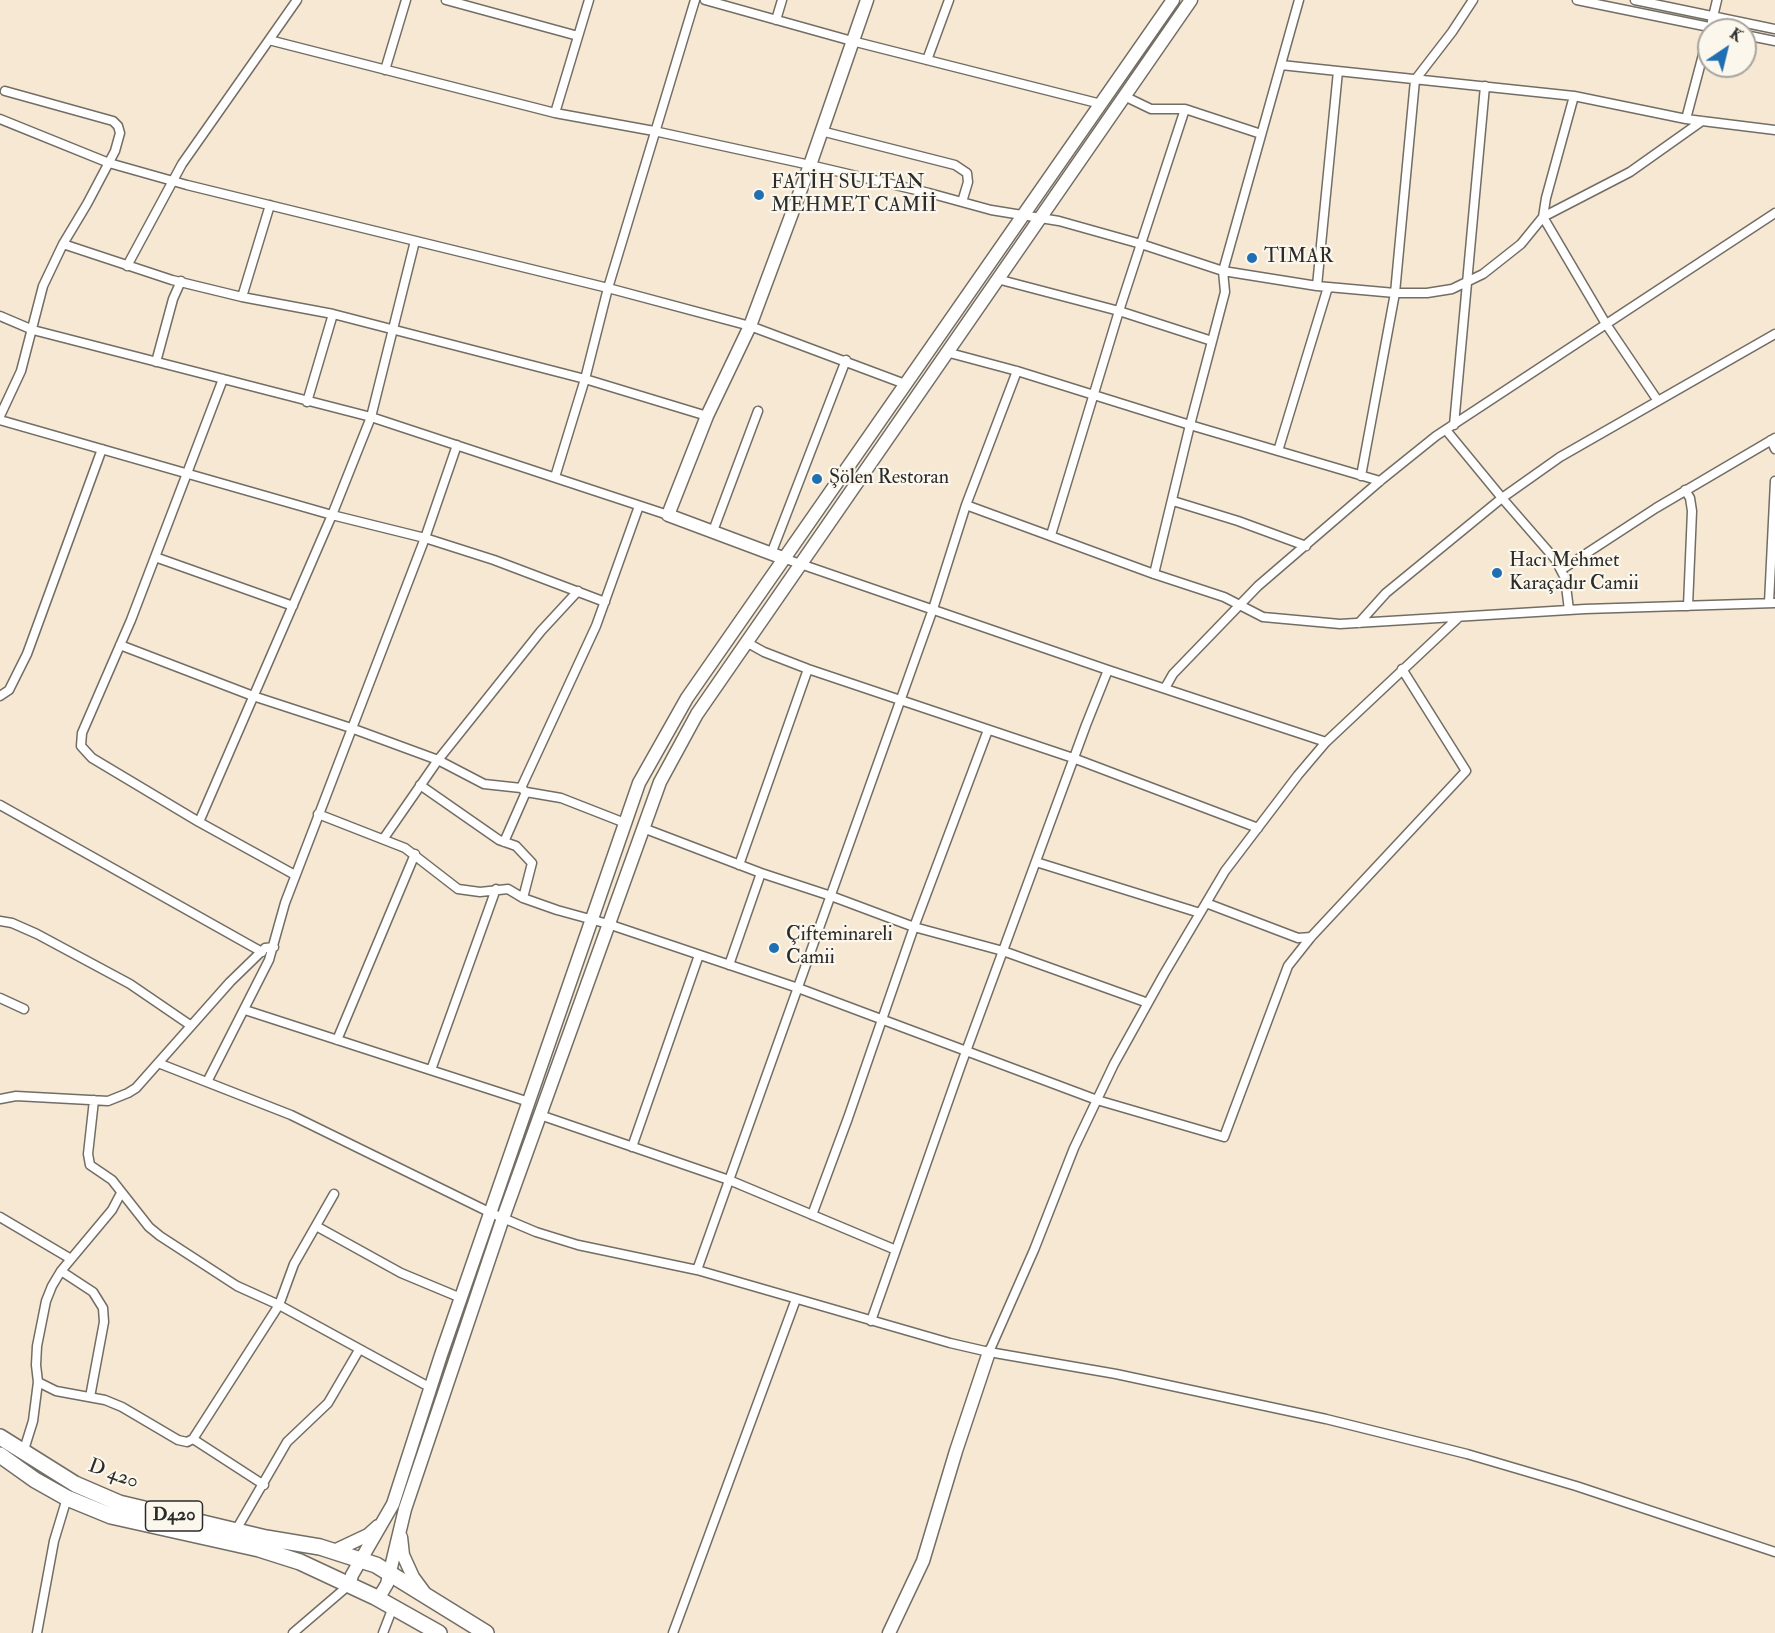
<!DOCTYPE html>
<html>
<head>
<meta charset="utf-8">
<style>
  body { margin:0 }
  #map { position:relative; width:1775px; height:1633px; overflow:hidden; background:#f6e8d2; font-family:"IM FELL Double Pica",serif }
  canvas { display:block }
  .north { position:absolute; left:1697px; top:18px; width:60px; height:60px; box-sizing:border-box; background:#fbf7ec; border:2px solid #a8a59f; border-radius:50%; rotate:35deg; font-size:16px; font-weight:700; line-height:24px; text-align:center; color:#2b2b2b }
  .north::after { content:''; display:block; margin:auto; width:21px; height:27px; background:#1f6fb2; clip-path:polygon(50% 0,100% 100%,50% 72%,0 100%) }
</style>
</head>
<body>
<div id="map">
<canvas width="1775" height="1633"></canvas>
<div class="north">K</div>
</div>
<script>
const g = document.querySelector('canvas').getContext('2d');
g.lineJoin = 'round';
const shape = rows => new Path2D(rows.map(r => 'M' + r).join(''));
function stroke(path, color, width, dash) { g.strokeStyle = color; g.lineWidth = width; g.lineCap = dash ? 'butt' : 'round'; g.setLineDash(dash || []); g.stroke(path); }
function write(font, color, halo, rows, align = 'center') {
  g.font = font + ' "IM FELL Double Pica",serif'; g.lineWidth = 4.5; g.setLineDash([]); g.textBaseline = 'middle'; g.strokeStyle = halo; g.fillStyle = color; for (const [text, x, y, turn = 0] of rows) {
    g.save(); g.translate(x, y); g.rotate((+turn || 0) * Math.PI / 180); g.textAlign = isNaN(turn) ? turn : align; if (halo) g.strokeText(text, 0, 0); g.fillText(text, 0, 0); g.restore();
  }
}
const street = shape([
  [446,0,578,36],
  [705,0,852,41,1101,104],
  [1577,0,1724,30],
  [1635,0,1775,29],
  [776,20,782,0],
  [1712,21,1717,0],
  [1745,35,1775,41],
  [269,40,297,0],
  [927,60,949,0],
  [1281,65,1574,96,1686,119,1775,130],
  [385,70,406,0],
  [1124,96,1151,109,1185,109,1261,134],
  [555,113,589,0],
  [0,119,109,163,187,185,608,288,750,326,905,384],
  [1686,119,1709,32],
  [821,131,955,165,967,173,968,182,962,202],
  [63,244,172,280,242,297,333,314,585,379,707,416],
  [127,266,182,164,269,40,555,113,654,131,810,165,929,193,991,210,1059,221,1141,244,1223,271,1317,286,1395,293,1427,293,1452,289,1483,274,1521,244,1543,217,1546,198,1574,96],
  [997,279,1119,311,1212,341],
  [1317,286,1338,71],
  [242,297,270,205],
  [0,316,33,330,371,417,668,515],
  [946,352,1017,371,1190,425,1380,481],
  [156,362,173,299,181,281],
  [223,379,131,620,82,733,81,746,92,758,199,822,295,875],
  [1658,401,1606,324,1543,217,1630,172,1702,121],
  [307,402,333,314],
  [0,416,21,371,43,286,63,244,87,204,115,151,120,133,118,126,113,121,5,91],
  [0,420,332,515,425,538,494,560,605,602],
  [1454,425,1485,86],
  [1446,430,1502,498,1555,559,1565,578,1569,610],
  [1771,440,1775,449],
  [1278,451,1328,287],
  [1361,476,1395,293,1415,80,1452,32,1473,0],
  [555,477,585,379,608,288,695,0],
  [1685,490,1690,498,1692,511,1688,606],
  [1173,501,1238,521,1306,546],
  [966,505,1154,574,1224,597,1263,617,1340,624,1585,609,1775,603],
  [713,531,758,411],
  [1051,535,1119,311,1185,109],
  [771,554,846,360],
  [155,557,293,606],
  [783,558,1108,670,1326,742],
  [1561,570,1656,508,1775,438],
  [1154,574,1190,425,1225,292,1223,271,1299,0],
  [1769,603,1775,481],
  [1359,623,1386,593,1502,498,1560,457,1775,334],
  [746,642,764,652,808,669,1073,758,1258,828],
  [120,645,253,696,351,728,438,760,484,784,521,788,526,792,561,798,625,823],
  [1165,688,1173,674,1258,586,1380,481,1436,436,1775,213],
  [0,696,9,690,27,654,102,449],
  [420,785,499,840,516,846,532,863,523,898],
  [521,788,596,626,639,506],
  [0,805,262,952],
  [318,814,405,848,458,889,480,892,508,889,523,898,557,910,608,924,798,988,1097,1100,1224,1137,1288,966,1311,937,1466,771,1402,669],
  [199,822,332,515,371,417,415,241],
  [643,828,761,873,831,896,914,927,1003,951,1148,1003],
  [384,838,438,760,541,631,578,591],
  [504,842,526,792],
  [1036,862,1200,913],
  [739,865,808,669],
  [1206,903,1298,938,1311,937],
  [0,921,12,923,37,934,130,984,190,1025],
  [729,965,761,873],
  [0,998,24,1009],
  [245,1010,529,1102],
  [337,1040,415,854],
  [158,1063,291,1115,491,1213,536,1232,578,1245,697,1270,950,1343,989,1352,1116,1374,1326,1419,1467,1454,1576,1486,1775,1552],
  [431,1070,496,889],
  [207,1082,269,960,285,903,425,538,457,445],
  [0,1099,16,1096,108,1101,128,1093,136,1088,230,982,265,948,274,947],
  [94,1100,88,1154,90,1165,112,1180,149,1227,160,1236,237,1286,279,1305,431,1388],
  [540,1115,729,1180,896,1250],
  [632,1147,699,955],
  [812,1215,848,1118,914,927,988,730],
  [0,1217,71,1259],
  [316,1226,401,1273,461,1298],
  [697,1270,933,609,966,505,1017,371],
  [61,1271,93,1292,103,1308,104,1322,90,1397],
  [871,1321,961,1065,1086,725,1108,670],
  [989,1352,1034,1250,1074,1148,1114,1064,1164,974,1225,871,1298,775,1326,742,1458,618],
  [38,1382,56,1391,105,1400,122,1407,178,1440,187,1442,193,1439,264,1485],
  [193,1439,279,1305,294,1264,334,1194],
  [23,1453,33,1421,38,1382,36,1365,37,1346,46,1301,52,1286,61,1271,112,1210,121,1193],
  [236,1530,287,1442,328,1403,359,1350],
  [37,1633,54,1541,67,1498],
  [293,1633,349,1585],
  [383,1633,393,1607],
  [673,1633,796,1299]
]);
const secondary = shape([
  [783,558,668,515,707,416,750,326,810,165,867,0],
  [401,1537,403,1555,413,1577,424,1592],
  [334,1551,368,1535,378,1526],
  [349,1585,352,1575,393,1504,441,1355,639,783,687,698,1173,0],
  [375,1597,381,1594,387,1584,405,1509,503,1218,660,782,697,714,1191,0],
  [889,1633,923,1561,956,1451,989,1352]
]);
const highway = shape([
  [0,1437,75,1484,119,1503,266,1538,320,1547,376,1565,486,1633],
  [0,1455,35,1480,67,1498,111,1516,259,1549,300,1562,375,1597,439,1633]
]);
const markers = [
  [759,195,6,"#1f6fb2"],
  [1252,258,6,"#1f6fb2"],
  [817,479,6,"#1f6fb2"],
  [1497,573,6,"#1f6fb2"],
  [774,948,6,"#1f6fb2"]
];
const shields = [
  [174,1516,57]
];
const shieldNames = [
  ["D420",174,1516]
];
const poiNames = [
  ["FATİH SULTAN",771,184],
  ["MEHMET CAMİİ",771,207],
  ["TIMAR",1264,258],
  ["Şölen Restoran",829,479],
  ["Hacı Mehmet",1509,562],
  ["Karaçadır Camii",1509,585],
  ["Çifteminareli",786,936],
  ["Camii",786,959]
];
const streetNames = [
  ["D 420",113,1475,20]
];
stroke(street, '#726d65', 11);
stroke(secondary, '#726d65', 15);
stroke(highway, '#726d65', 18);
stroke(street, '#fff', 8);
stroke(secondary, '#fff', 12);
stroke(highway, '#fff', 15);
for (const [x, y, r, color] of markers) { const dot = new Path2D(); dot.arc(x, y, r, 0, 2 * Math.PI); g.fillStyle = color; g.fill(dot); stroke(dot, '#fbf7ec', 2); }
for (const [x, y, w] of shields) { const box = new Path2D(); box.roundRect(x - w / 2, y - 15, w, 30, 4.5); g.fillStyle = '#fbf7ec'; g.fill(box); stroke(box, '#2b2b2b', 1.5); }
write('bold 18px', '#2b2b2b', null, shieldNames);
write('20px', '#2b2b2b', '#fbf7ec', poiNames, 'left');
write('20px', '#2b2b2b', '#fbf7ec', streetNames);
</script>
</body>
</html>
